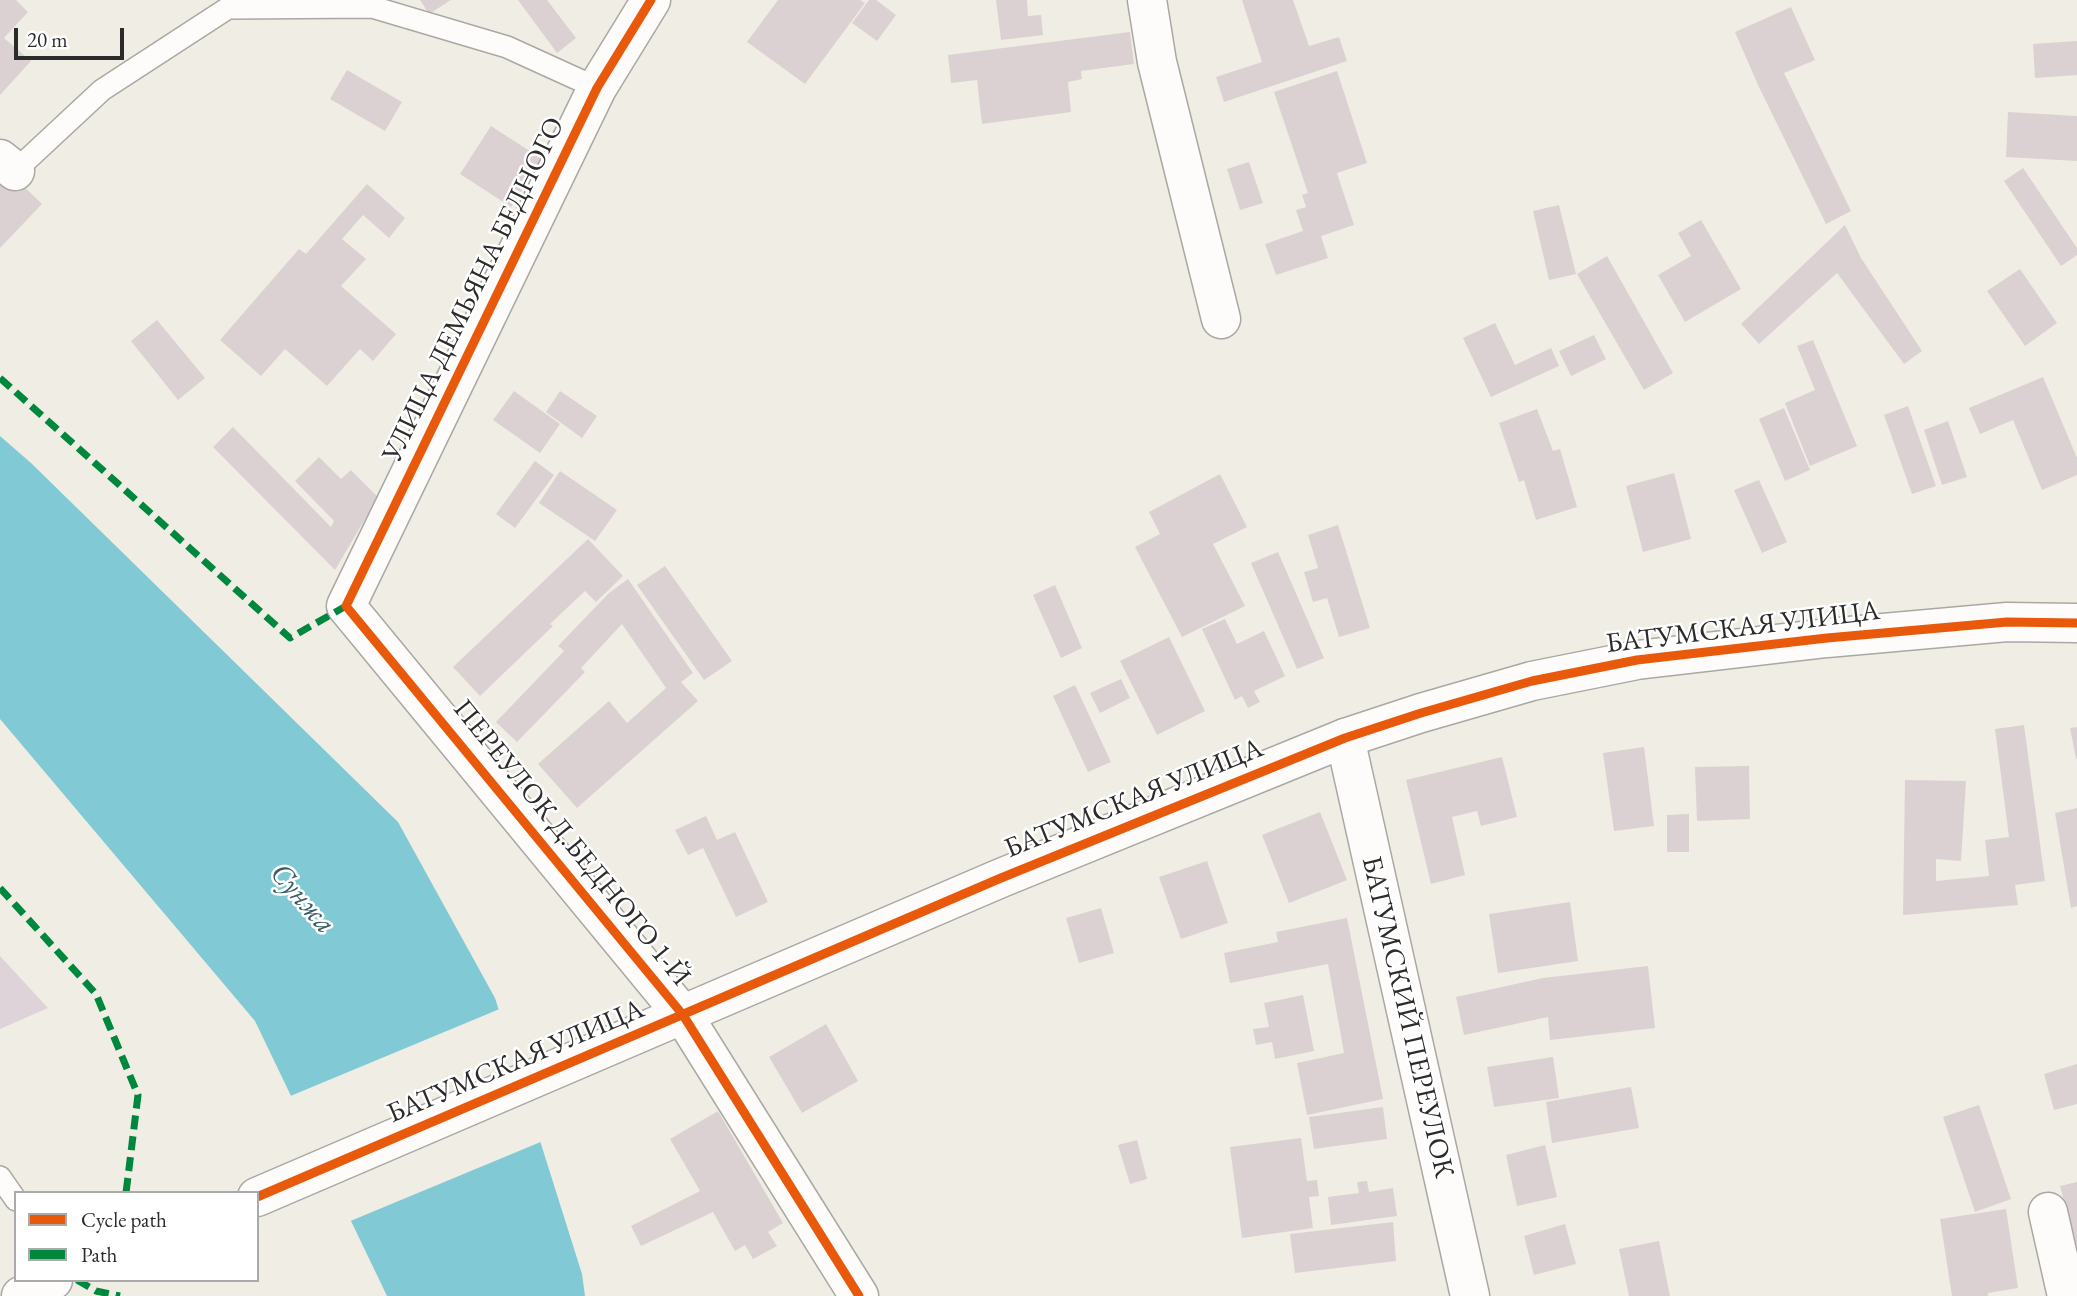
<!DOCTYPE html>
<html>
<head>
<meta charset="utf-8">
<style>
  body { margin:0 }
  #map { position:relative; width:2077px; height:1296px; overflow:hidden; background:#f0ede4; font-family:"EB Garamond",serif }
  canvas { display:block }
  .legend { position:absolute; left:14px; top:1191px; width:245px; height:91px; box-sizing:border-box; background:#fff; border:2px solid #aaa; margin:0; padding:9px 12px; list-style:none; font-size:21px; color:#2b2b2b }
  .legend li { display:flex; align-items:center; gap:14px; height:35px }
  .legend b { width:35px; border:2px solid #aaa }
  .scale { position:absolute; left:14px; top:28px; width:110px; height:32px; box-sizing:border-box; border:4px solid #2b2b2b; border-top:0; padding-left:9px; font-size:21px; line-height:24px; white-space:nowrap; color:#2b2b2b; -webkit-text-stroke:5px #fff; paint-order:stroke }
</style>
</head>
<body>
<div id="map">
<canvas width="2077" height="1296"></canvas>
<ul class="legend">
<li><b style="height:9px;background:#e8590c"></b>Cycle path</li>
<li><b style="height:9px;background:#00873e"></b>Path</li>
</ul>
<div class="scale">20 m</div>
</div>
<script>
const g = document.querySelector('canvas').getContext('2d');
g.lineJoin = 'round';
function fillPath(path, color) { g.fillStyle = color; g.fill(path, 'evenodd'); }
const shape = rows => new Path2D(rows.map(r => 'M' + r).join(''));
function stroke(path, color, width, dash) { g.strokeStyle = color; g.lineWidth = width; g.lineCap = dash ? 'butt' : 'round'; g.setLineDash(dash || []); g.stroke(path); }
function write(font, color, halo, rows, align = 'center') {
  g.font = font + ' "EB Garamond",serif'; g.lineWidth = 5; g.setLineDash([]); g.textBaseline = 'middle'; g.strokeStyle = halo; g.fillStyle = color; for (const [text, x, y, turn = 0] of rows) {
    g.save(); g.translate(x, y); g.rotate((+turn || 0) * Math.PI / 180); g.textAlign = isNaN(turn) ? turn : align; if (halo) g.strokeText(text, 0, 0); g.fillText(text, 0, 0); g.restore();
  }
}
const industrial = shape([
  [0,956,48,1008,0,1029]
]);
const water = shape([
  [0,436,31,463,398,822,495,998,582,1274,585,1296,387,1296,255,1021,0,719]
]);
const pier = shape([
  [502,1008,543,1141,348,1222,288,1097]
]);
const building = shape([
  [0,0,16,0,28,12,4,38,31,61,0,95],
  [420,0,451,0,429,14],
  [518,0,547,0,576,38,557,53],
  [778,0,860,0,865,3,805,84,747,42],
  [869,0,876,0,896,15,877,41,852,23],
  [996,0,1027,0,1028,16,1041,15,1043,35,1001,40],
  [1242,0,1293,0,1309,46,1339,37,1347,61,1224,102,1216,77,1262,62],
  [1791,7,1815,60,1784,73,1851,211,1826,224,1758,85,1735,32],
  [1130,32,1134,64,1081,71,1082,79,1068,82,1071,112,982,124,977,80,951,83,948,55],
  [2077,41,2077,75,2035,78,2033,44],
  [347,70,402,102,385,131,330,99],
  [1337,71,1367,163,1337,173,1354,225,1321,236,1328,258,1276,275,1265,244,1303,231,1296,210,1306,207,1302,195,1308,193,1274,92],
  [2008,112,2077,116,2077,161,2006,157],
  [491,126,542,159,511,207,460,174],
  [1249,162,1263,203,1240,210,1227,169],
  [2023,168,2077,248,2077,255,2061,266,2004,181],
  [8,171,42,204,0,248,0,179],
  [367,184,405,218,389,238,363,215,342,239,366,259,341,286,396,334,373,361,360,349,327,386,285,349,261,376,220,340,299,249,306,254],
  [1559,205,1576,274,1549,280,1533,211],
  [1701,220,1741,289,1685,322,1658,275,1691,256,1678,233],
  [1845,225,1861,258,1922,351,1904,364,1837,273,1759,344,1741,324],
  [1607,256,1673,373,1644,390,1577,274],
  [2020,269,2057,323,2025,346,1987,291],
  [157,320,205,378,178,400,131,341],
  [1495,323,1515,365,1551,348,1559,366,1491,397,1463,338],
  [1594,335,1606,359,1571,376,1559,351],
  [1813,340,1857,446,1810,466,1785,403,1815,390,1797,346],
  [2043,377,2077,458,2077,475,2042,490,2013,420,1980,434,1969,408],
  [514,391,560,424,540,453,493,420],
  [560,391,597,416,582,438,546,412],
  [1908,406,1936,486,1912,494,1884,415],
  [1784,408,1810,470,1785,481,1759,419],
  [1537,409,1553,451,1560,449,1577,507,1536,520,1524,480,1519,482,1499,423],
  [1948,421,1967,477,1942,485,1924,430],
  [233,427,331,527,334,521,295,481,319,457,341,479,351,470,378,497,335,570,213,447],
  [535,461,554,475,515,528,496,514],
  [560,471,617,510,595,541,539,503],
  [1674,473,1691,539,1643,552,1626,486],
  [1220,474,1247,527,1213,544,1245,606,1182,637,1135,547,1160,534,1149,512],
  [1759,480,1787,542,1762,553,1734,490],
  [1338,525,1370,628,1339,637,1327,598,1313,602,1304,572,1318,568,1308,535],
  [588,539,623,576,596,602,585,591,550,624,553,626,480,696,453,667],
  [1278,552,1324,658,1297,669,1251,563],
  [665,566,732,661,704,680,637,585],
  [628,579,693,673,681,682,698,701,577,808,538,764,609,701,627,723,666,688,622,624,581,668,585,672,517,742,496,722,564,651,558,646,609,593],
  [1055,585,1082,648,1061,658,1033,595],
  [1225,619,1237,644,1264,631,1285,676,1254,691,1260,702,1248,708,1242,696,1235,700,1202,629],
  [1169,637,1205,711,1157,735,1120,661],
  [1121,679,1130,698,1100,713,1090,693],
  [1075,685,1111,762,1088,772,1053,696],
  [2024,725,2045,881,2015,885,2018,905,1903,915,1905,780,1966,781,1961,861,1936,859,1936,881,1989,876,1985,840,2009,837,1995,729],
  [2077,727,2077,759,2076,759,2070,728],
  [1644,747,1654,826,1614,831,1603,753],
  [1502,757,1517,817,1481,826,1477,811,1452,817,1465,875,1431,884,1406,780],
  [1749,766,1750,819,1697,821,1695,767],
  [2077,808,2077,906,2071,908,2055,813],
  [1320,812,1347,880,1289,903,1262,835],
  [1689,814,1689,852,1667,852,1667,815],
  [706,816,717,840,735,832,768,902,736,917,703,848,688,855,675,830],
  [1207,861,1228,923,1181,939,1159,877],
  [1570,902,1578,961,1498,973,1489,914],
  [1101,908,1114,953,1079,963,1066,918],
  [1347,918,1383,1099,1307,1115,1297,1063,1344,1053,1328,964,1230,983,1224,953,1278,942,1276,932],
  [1648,966,1655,1028,1550,1040,1548,1017,1464,1035,1456,997,1543,978],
  [1303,995,1314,1051,1275,1059,1272,1042,1256,1045,1253,1029,1269,1027,1264,1003],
  [826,1024,858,1081,802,1113,769,1057],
  [1553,1057,1559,1098,1494,1107,1487,1067],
  [2077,1064,2077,1104,2054,1110,2044,1074],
  [1631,1087,1639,1128,1552,1143,1546,1102],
  [1979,1105,2011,1199,1975,1212,1943,1117],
  [1383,1107,1387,1139,1314,1149,1309,1117],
  [718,1111,783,1223,768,1232,777,1246,753,1259,745,1245,735,1251,713,1212,641,1246,631,1226,700,1191,670,1139],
  [1301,1138,1307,1181,1317,1180,1319,1196,1309,1197,1313,1228,1242,1238,1230,1147],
  [1137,1140,1147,1179,1130,1184,1118,1145],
  [1545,1145,1557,1197,1517,1206,1506,1155],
  [1367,1181,1369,1192,1393,1188,1397,1216,1331,1225,1328,1197,1359,1193,1357,1182],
  [2077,1182,2077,1245,2076,1246,2060,1186],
  [2006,1209,2018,1288,1988,1293,1988,1296,1952,1296,1940,1219],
  [1393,1222,1396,1261,1295,1273,1290,1234],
  [1565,1224,1576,1264,1534,1275,1524,1236],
  [1659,1241,1670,1296,1629,1296,1619,1249]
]);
const service = shape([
  [15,171,102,90,228,8,372,7,507,47,597,88],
  [0,1177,16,1200]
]);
const minor = shape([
  [651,0,597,88,346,606,683,1015,859,1296],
  [1147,0,1157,62,1221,319],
  [0,159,15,171],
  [1345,738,1470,1296],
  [2048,1212,2067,1296]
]);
const tertiary = shape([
  [257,1197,1001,878,1345,738,1421,713,1532,681,1637,660,1827,638,2007,622,2077,623],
  [21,1296,53,1280]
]);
const quiet = shape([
  [0,378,290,638,346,606],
  [0,888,96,994,138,1095,126,1193],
  [77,1280,96,1291,120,1296]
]);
const cycleway = shape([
  [651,0,597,88,346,606,683,1015,859,1296],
  [257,1197,1001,878,1345,738,1421,713,1532,681,1637,660,1827,638,2007,622,2077,623]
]);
const streetNames = [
  ["УЛИЦА ДЕМЬЯНА БЕДНОГО",474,290,-64],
  ["БАТУМСКАЯ УЛИЦА",1743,628,-7],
  ["БАТУМСКАЯ УЛИЦА",1134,799,-22],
  ["ПЕРЕУЛОК Д.БЕДНОГО 1-Й",571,843,51],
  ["БАТУМСКИЙ ПЕРЕУЛОК",1407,1017,77],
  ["БАТУМСКАЯ УЛИЦА",516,1062,-23]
];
const waterNames = [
  ["Сунжа",302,899,49]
];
fillPath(industrial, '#ded3d8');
fillPath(water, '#81cad5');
fillPath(pier, '#f0ede4');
fillPath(building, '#dcd1d2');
stroke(service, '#a9a8a3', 24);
stroke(minor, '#a9a8a3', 41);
stroke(tertiary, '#a9a8a3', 41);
stroke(service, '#fdfcfb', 21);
stroke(minor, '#fdfcfb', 38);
stroke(tertiary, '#fdfcfb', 38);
stroke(quiet, '#00873e', 7, [14, 7]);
stroke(cycleway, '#e8590c', 9);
write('28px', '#2b2b2b', '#fff', streetNames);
write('italic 30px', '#395d64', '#fff', waterNames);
</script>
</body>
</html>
